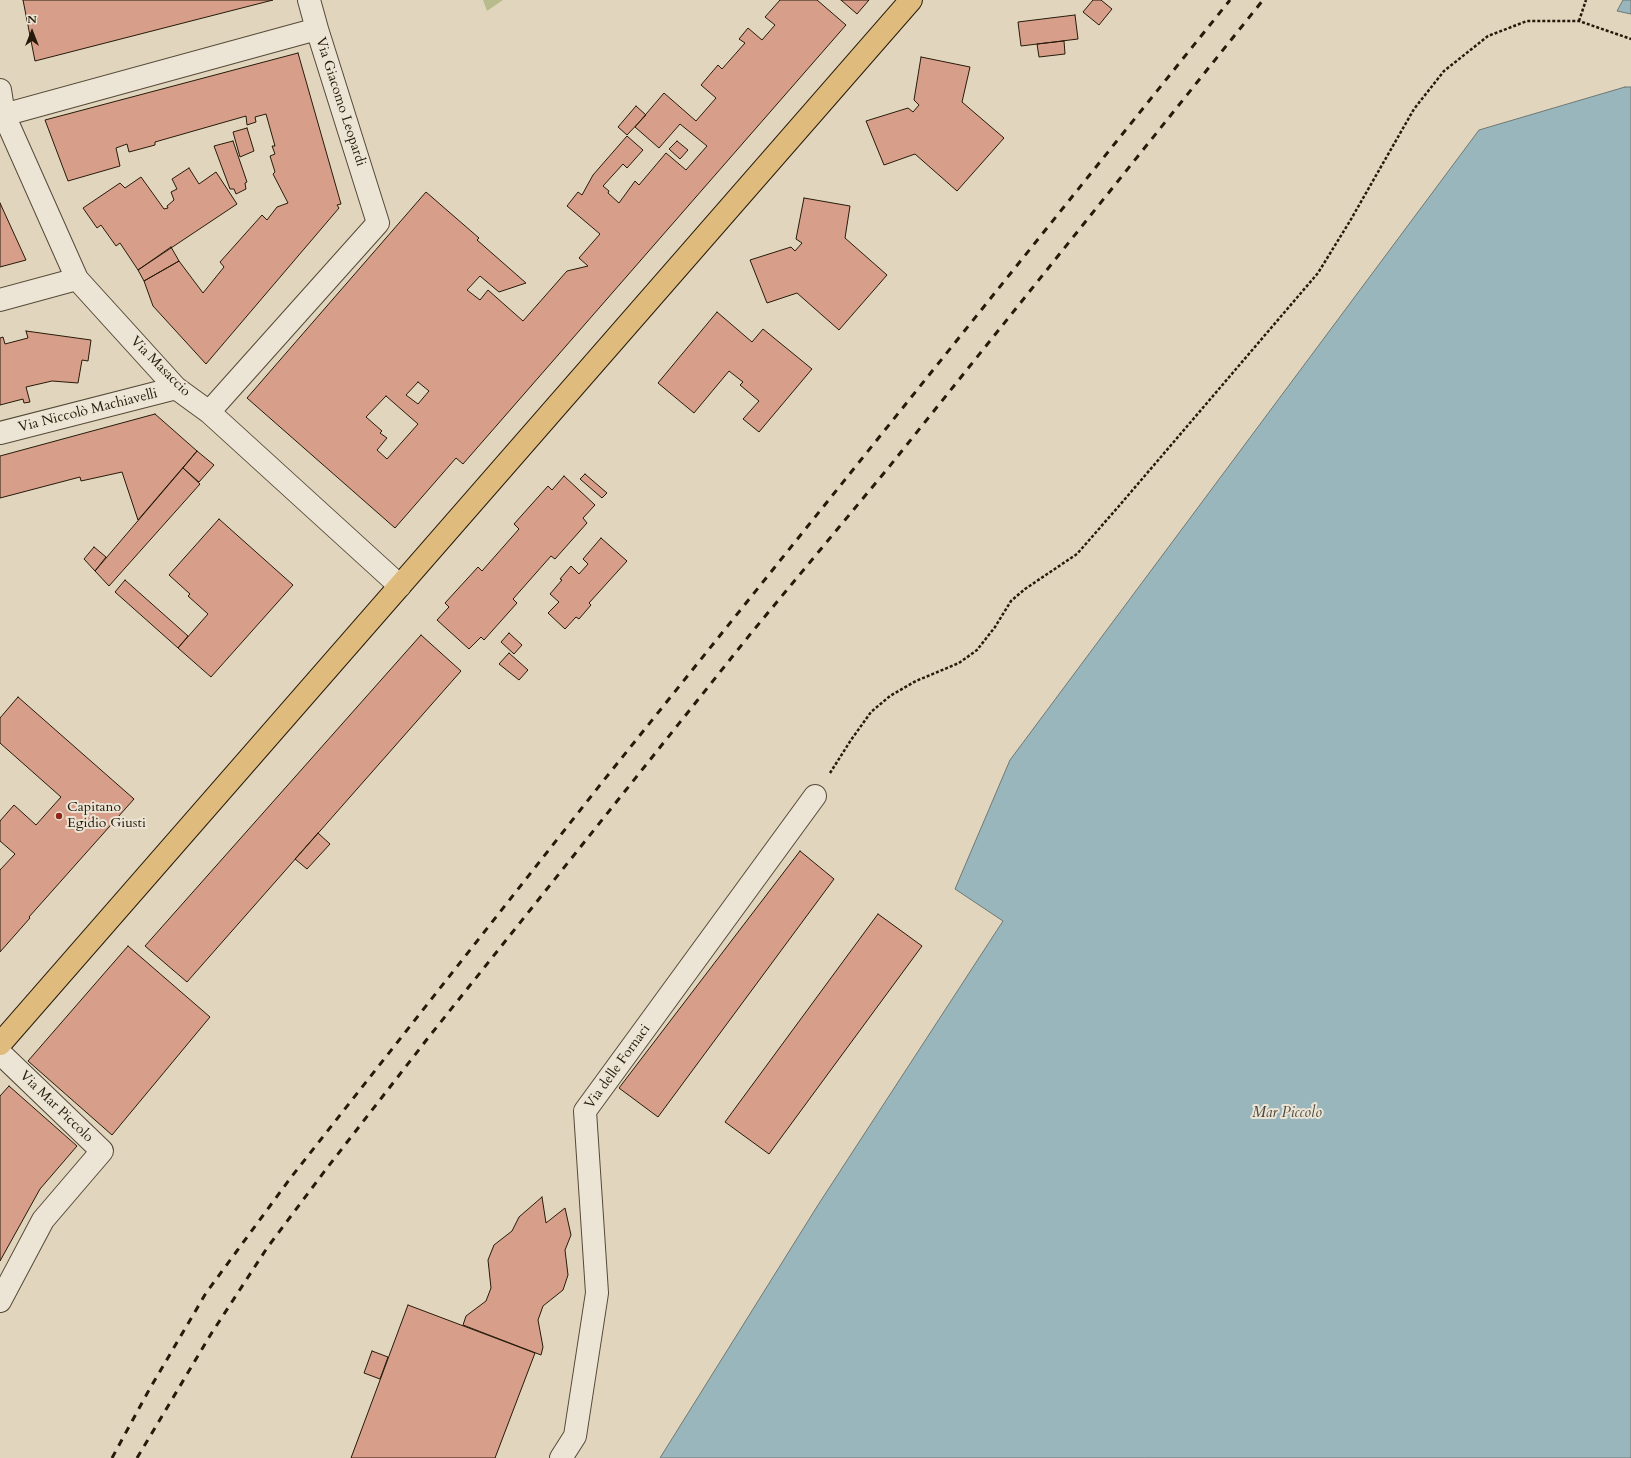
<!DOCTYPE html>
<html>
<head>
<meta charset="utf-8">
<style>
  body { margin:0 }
  #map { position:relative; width:1631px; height:1458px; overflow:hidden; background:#e1d6bd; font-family:Cardo,serif }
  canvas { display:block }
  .north { position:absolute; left:12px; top:12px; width:40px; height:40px; -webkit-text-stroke:3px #ece4d4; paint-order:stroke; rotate:0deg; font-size:11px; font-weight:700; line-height:16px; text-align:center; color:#261a0a }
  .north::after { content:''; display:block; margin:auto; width:14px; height:18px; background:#261a0a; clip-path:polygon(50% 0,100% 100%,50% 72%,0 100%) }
</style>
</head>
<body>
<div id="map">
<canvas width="1631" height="1458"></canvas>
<div class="north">N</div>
</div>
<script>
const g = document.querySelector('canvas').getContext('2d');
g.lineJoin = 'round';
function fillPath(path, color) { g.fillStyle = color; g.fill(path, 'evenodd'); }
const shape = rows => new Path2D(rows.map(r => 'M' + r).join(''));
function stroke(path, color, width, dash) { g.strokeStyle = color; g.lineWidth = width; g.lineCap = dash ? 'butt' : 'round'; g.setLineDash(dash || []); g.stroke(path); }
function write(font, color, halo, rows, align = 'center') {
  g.font = font + ' Cardo,serif'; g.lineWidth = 4; g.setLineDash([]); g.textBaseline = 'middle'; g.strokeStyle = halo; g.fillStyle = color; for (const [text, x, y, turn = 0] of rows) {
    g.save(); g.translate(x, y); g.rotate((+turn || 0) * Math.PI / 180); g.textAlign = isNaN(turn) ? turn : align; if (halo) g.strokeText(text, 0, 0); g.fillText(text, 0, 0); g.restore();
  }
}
const green = shape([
  [483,0,503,0,487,11]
]);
const water = shape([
  [1623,0,1631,0,1631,14,1617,11,1623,0],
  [1625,87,1631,87,1631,1458,660,1458,818,1205,1003,921,955,889,1010,760,1479,130,1625,87]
]);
const building = shape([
  [23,0,273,0,35,61,23,0],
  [780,0,817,0,846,25,463,464,456,458,395,528,247,398,426,192,479,238,477,240,526,283,499,292,480,276,467,290,480,300,488,290,523,321,567,271,588,266,579,258,600,234,567,206,578,192,582,195,593,175,627,136,643,150,627,168,623,164,603,186,609,191,608,193,619,203,635,181,639,185,666,153,686,170,707,146,680,124,659,148,635,127,664,93,696,121,716,98,701,85,718,65,722,69,745,43,739,39,748,28,762,40,775,25,765,17,780,0],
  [418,382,429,391,418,404,406,395,418,382],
  [386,396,418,424,387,459,377,450,387,438,380,433,382,431,366,417,386,396],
  [841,0,869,0,857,14,841,0],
  [1093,0,1101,0,1112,9,1099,25,1083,12,1093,0],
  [1075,15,1078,39,1021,46,1018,22,1075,15],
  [1064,41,1065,54,1039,57,1037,44,1064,41],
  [298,53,341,204,337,205,339,208,206,364,153,306,144,281,179,261,203,293,224,267,220,262,262,215,267,220,277,207,288,203,273,174,275,172,270,156,275,154,272,146,275,146,266,114,255,117,256,122,247,125,246,116,155,142,155,145,129,152,127,144,116,148,120,166,68,181,45,120,298,53],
  [921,57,970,67,962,102,1004,138,957,191,915,154,884,165,866,121,908,108,913,112,919,105,914,100,921,57],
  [636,106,646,115,627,135,618,127,636,106],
  [247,128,254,151,240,157,233,132,247,128],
  [233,141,247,182,245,183,246,189,236,194,234,189,230,189,214,146,233,141],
  [677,141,688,150,680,159,669,149,677,141],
  [189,168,199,184,216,172,237,204,138,270,120,243,116,246,101,225,97,228,83,208,120,183,125,188,141,177,164,209,168,208,167,206,174,200,171,192,177,189,172,179,189,168],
  [804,198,850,206,845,238,887,275,839,330,797,293,767,303,750,260,791,247,795,251,802,243,796,239,804,198],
  [0,203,26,260,0,267,0,203],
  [171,247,179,261,144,281,138,270,171,247],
  [717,312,752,342,763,329,812,369,759,432,743,419,759,401,740,385,743,382,729,371,694,413,658,383,717,312],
  [26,331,91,340,88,361,82,360,78,383,52,381,26,387,30,402,24,403,23,399,0,405,0,338,3,337,5,344,28,338,26,331],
  [155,414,197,451,138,520,122,472,81,481,80,477,0,498,0,456,155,414],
  [197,451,214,465,199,482,183,468,197,451],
  [183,468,200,484,109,586,95,571,183,468],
  [585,474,607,493,602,498,580,479,585,474],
  [564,476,595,505,583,518,587,523,555,559,551,556,513,599,517,603,484,640,481,637,469,649,437,620,449,607,445,603,478,567,482,571,519,529,514,524,548,486,552,490,564,476],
  [219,519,293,585,211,677,178,648,208,614,188,596,190,594,169,575,219,519],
  [601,538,627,561,589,603,591,605,579,619,576,617,565,629,548,613,559,602,550,594,562,580,560,579,571,566,579,574,588,564,583,559,601,538],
  [94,547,106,557,95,571,84,559,94,547],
  [125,580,188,636,178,648,115,592,125,580],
  [509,633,522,645,514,654,501,642,509,633],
  [421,635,461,671,187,982,145,946,421,635],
  [509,653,528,670,519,680,499,664,509,653],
  [18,697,134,799,29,917,30,918,0,952,0,870,15,854,0,841,0,821,14,805,36,825,61,797,0,743,0,718,18,697],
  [318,833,330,844,307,869,295,859,318,833],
  [800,851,834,879,658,1117,619,1088,800,851],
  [878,914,922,946,769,1154,725,1122,878,914],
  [128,946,210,1017,112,1135,28,1061,128,946],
  [9,1086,77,1146,40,1189,0,1261,0,1096,9,1086],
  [542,1197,546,1223,565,1208,571,1235,565,1250,568,1275,563,1290,543,1306,538,1320,543,1347,541,1355,463,1325,466,1316,486,1301,491,1288,488,1260,494,1245,512,1231,519,1217,542,1197],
  [408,1305,535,1353,495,1458,351,1458,408,1305],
  [372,1351,388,1357,380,1379,364,1373,372,1351]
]);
const path = shape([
  [1579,21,1586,0],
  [830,773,851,740,871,712,890,696,916,681,959,663,977,650,995,627,1011,601,1025,589,1077,554,1119,506,1318,273,1350,221,1414,109,1444,71,1488,36,1527,21,1579,21,1631,39]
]);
const minor = shape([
  [309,0,317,29],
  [0,90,4,115,77,279,176,388,209,412,400,586],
  [0,116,317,29,378,223,209,412],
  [0,300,77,279],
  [0,433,176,388],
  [0,1053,102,1151,43,1220,0,1301],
  [561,1458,575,1436,597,1293,585,1111,815,796]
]);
const major = shape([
  [0,1044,911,0]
]);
const rail = shape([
  [112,1458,149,1390,206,1293,292,1176,604,780,1230,0],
  [137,1458,211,1334,267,1248,327,1168,428,1038,752,632,889,467,1263,0]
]);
const markers = [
  [59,816,4,"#8f2418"]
];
const streetNames = [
  ["Via Giacomo Leopardi",340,102,72],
  ["Via Masaccio",160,367,45],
  ["Via Niccolò Machiavelli",88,411,-14],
  ["Via delle Fornaci",618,1067,-54],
  ["Via Mar Piccolo",56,1107,44]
];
const poiNames = [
  ["Capitano",67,808],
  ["Egidio Giusti",67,824]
];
const waterNames = [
  ["Mar Piccolo",1287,1114]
];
fillPath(green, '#b8bc8d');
fillPath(water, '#9ab6bd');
stroke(water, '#6c7875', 1);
fillPath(building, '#d79f89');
stroke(building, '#261a0a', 1);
stroke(minor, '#554937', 24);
stroke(major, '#261a0a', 24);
stroke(path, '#261a0a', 2.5, [3, 2]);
stroke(minor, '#ece4d4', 22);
stroke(major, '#e0bb7e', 22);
stroke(rail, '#261a0a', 3, [7, 7]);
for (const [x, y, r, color] of markers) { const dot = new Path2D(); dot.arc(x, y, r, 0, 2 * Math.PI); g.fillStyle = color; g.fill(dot); stroke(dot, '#ece4d4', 1.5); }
write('14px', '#261a0a', '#ece4d4', streetNames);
write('14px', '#261a0a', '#ece4d4', poiNames, 'left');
write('italic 15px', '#494940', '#ece4d4', waterNames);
</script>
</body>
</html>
